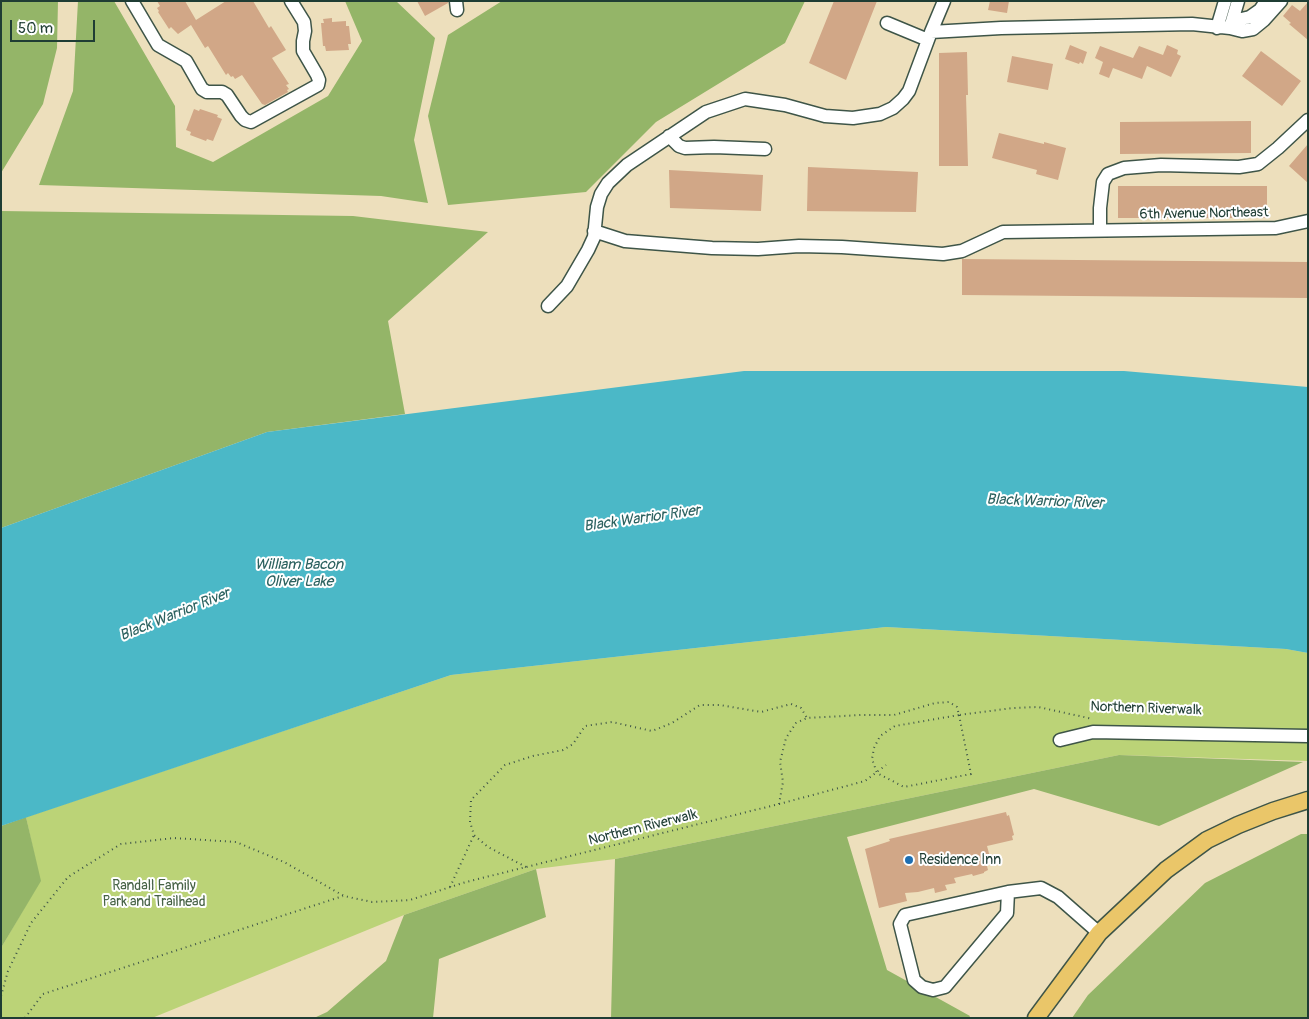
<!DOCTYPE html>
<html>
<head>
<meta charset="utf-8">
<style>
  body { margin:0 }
  #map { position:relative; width:1309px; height:1019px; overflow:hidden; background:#eddfbc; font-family:Pangolin,sans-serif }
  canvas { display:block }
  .frame { position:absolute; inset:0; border:2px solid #1f3d34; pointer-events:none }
  .scale { position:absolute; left:10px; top:20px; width:85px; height:22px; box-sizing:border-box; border:2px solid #1f3d34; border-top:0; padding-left:6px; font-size:15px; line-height:18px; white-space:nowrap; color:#1f3d34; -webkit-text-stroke:4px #fff; paint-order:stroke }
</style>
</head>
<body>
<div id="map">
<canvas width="1309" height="1019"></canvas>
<div class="frame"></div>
<div class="scale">50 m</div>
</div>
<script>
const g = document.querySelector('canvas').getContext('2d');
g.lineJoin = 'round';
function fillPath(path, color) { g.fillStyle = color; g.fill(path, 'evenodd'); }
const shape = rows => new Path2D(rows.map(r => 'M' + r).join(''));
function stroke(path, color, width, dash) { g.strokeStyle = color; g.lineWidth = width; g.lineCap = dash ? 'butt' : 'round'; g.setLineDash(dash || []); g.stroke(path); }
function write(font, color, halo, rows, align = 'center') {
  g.font = font + ' Pangolin,sans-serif'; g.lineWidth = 4; g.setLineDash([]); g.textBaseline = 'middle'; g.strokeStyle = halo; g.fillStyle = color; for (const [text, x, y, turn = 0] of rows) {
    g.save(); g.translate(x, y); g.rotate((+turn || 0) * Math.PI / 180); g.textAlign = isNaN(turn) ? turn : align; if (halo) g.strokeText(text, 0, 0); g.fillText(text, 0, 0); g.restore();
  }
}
const green = shape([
  [886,627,1286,649,1308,653,1308,761,1119,755,615,859,536,869,404,915,152,1018,1,1018,1,948,40,881,26,817,451,675]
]);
const forest = shape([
  [1,1,58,1,57,48,43,104,1,173],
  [78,1,114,1,175,106,176,147,213,162,328,96,362,41,345,1,396,1,435,38,414,140,428,203,381,196,39,185,73,91],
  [502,1,805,1,785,43,656,122,586,192,448,205,428,116,448,35],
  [1,211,353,216,488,232,388,321,405,414,267,432,1,528],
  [1119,755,1303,762,1159,826,1034,789,847,837,887,970,970,1016,969,1018,611,1018,615,859],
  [26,817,41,881,1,948,1,826],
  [1301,834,1308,834,1308,1018,1072,1018,1088,995,1205,883],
  [536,869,546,917,439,959,433,1018,314,1018,327,1012,386,961,404,915]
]);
const water = shape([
  [744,371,1124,371,1308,387,1308,653,1286,649,886,627,451,675,1,826,1,528,267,432]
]);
const building = shape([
  [157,1,185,1,196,20,226,1,253,1,269,28,271,26,286,50,272,58,289,84,286,85,289,89,287,90,288,92,265,105,262,104,242,75,235,79,233,76,231,77,228,73,226,75,208,46,205,48,191,25,178,34,171,27,169,29,158,12,159,11,157,8,160,6],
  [417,1,448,1,448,3,425,16],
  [834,1,877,1,846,80,809,63],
  [990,1,1009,1,1007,13,988,10],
  [1308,2,1308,40,1289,24,1291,23,1283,16,1292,5,1300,11],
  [332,18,332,22,346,21,346,26,349,26,351,44,348,44,349,50,326,51,325,46,323,46,321,23,324,23,323,19],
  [1070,45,1087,52,1083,64,1080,62,1079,64,1065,59],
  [1167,45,1178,50,1177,54,1181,56,1171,77,1147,66,1142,79,1113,68,1109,78,1099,74,1103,62,1095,58,1100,46,1133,58,1139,46,1163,55],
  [1261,51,1301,81,1282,106,1242,76],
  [967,52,968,95,966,95,968,166,939,166,939,53],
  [1012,56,1053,64,1048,90,1007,82],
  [194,109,199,111,200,109,218,115,217,117,222,119,213,141,207,139,206,141,190,135,191,132,186,130],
  [1251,121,1251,153,1120,154,1120,122],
  [999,133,1044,144,1044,142,1066,148,1058,180,1036,174,1037,170,992,158],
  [1308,144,1308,183,1289,166],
  [808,167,918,172,916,212,807,211],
  [669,170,763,175,761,211,670,208],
  [1118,186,1267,186,1267,218,1118,218],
  [962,259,1308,262,1308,298,962,295],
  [1006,812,1007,816,1009,815,1014,835,1012,836,1013,840,987,846,991,861,986,862,988,870,984,872,984,873,973,876,972,874,954,878,956,883,945,885,947,890,935,893,934,888,918,892,905,893,907,901,879,908,865,849,884,843,890,841,889,839]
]);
const path = shape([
  [959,715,971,774,904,787,877,773,872,759,874,748,880,736,895,726,959,715],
  [779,804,865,781,886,765],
  [526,867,488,847,474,835,470,822,471,800,505,765,533,756,563,750,573,744,585,726,612,722,652,731,672,723,700,705,720,705,761,712,791,704,801,708,807,718],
  [450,887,474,835],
  [1,996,8,971,31,923,68,877,121,844,174,838,236,842,284,862,344,896,372,902,410,900,466,882,779,804,783,782,780,762,786,738,796,723,807,718,861,715,894,715,935,703,949,702,957,707,959,715,1013,708,1038,707,1093,719],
  [25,1018,43,994,343,896]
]);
const minor = shape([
  [132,1,158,45,186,61,202,89,207,92,222,92,227,95,241,116,245,120,251,122,318,85,319,80,317,75,303,51,303,41,305,31,304,22,291,1],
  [456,1,457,10],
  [887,23,928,40],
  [1217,28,1225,1],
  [1230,28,1237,20,1250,17,1260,10,1266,1],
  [1230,28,1238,1],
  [931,32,1001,28,1192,24,1230,28,1242,31,1253,29,1264,20,1281,1],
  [669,136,679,146,685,148,714,147,765,149],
  [1100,230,1100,208,1103,182,1108,174,1124,168,1161,165,1239,167,1258,164,1278,148,1308,120],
  [594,231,625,241,712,248,758,249,799,246,842,247,943,254,962,251,1003,232,1276,228,1308,221],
  [548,306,567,286,588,250,594,237,597,207,601,194,608,183,627,165,706,112,745,99,785,105,825,116,853,118,880,114,893,108,903,99,909,91,931,32,944,1],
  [1060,740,1093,732,1308,736],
  [1008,892,1007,913,945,987,933,990,922,987,914,980,900,924,905,915,1008,892,1041,888,1058,897,1099,933]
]);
const major = shape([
  [1036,1018,1099,933,1166,870,1207,840,1238,825,1273,811,1308,800]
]);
const markers = [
  [909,860,5,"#1f6fb2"]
];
const streetNames = [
  ["6th Avenue Northeast",1204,214,-1],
  ["Northern Riverwalk",1146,709,2],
  ["Northern Riverwalk",643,828,-14]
];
const poiNames = [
  ["Residence Inn",919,860]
];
const parkNames = [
  ["Randall Family",154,886],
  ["Park and Trailhead",154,902]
];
const waterNames = [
  ["Black Warrior River",1045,502,2],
  ["Black Warrior River",642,519,-8],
  ["William Bacon",299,565],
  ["Oliver Lake",299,582],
  ["Black Warrior River",175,615,-22]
];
fillPath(green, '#bbd377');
fillPath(forest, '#94b568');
fillPath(water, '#4bb8c7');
fillPath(building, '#d1a787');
stroke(minor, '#3e5548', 15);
stroke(major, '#3e5548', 19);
stroke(path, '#3e5548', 2, [1, 4]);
stroke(minor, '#fff', 12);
stroke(major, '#eac669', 16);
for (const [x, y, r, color] of markers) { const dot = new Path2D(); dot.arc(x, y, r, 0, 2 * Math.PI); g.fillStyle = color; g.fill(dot); stroke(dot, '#fff', 2); }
write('14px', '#1f3d34', '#fff', streetNames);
write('14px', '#1f3d34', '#fff', poiNames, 'left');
write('14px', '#466245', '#fff', parkNames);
write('italic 15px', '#2c6260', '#fff', waterNames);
</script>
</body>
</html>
